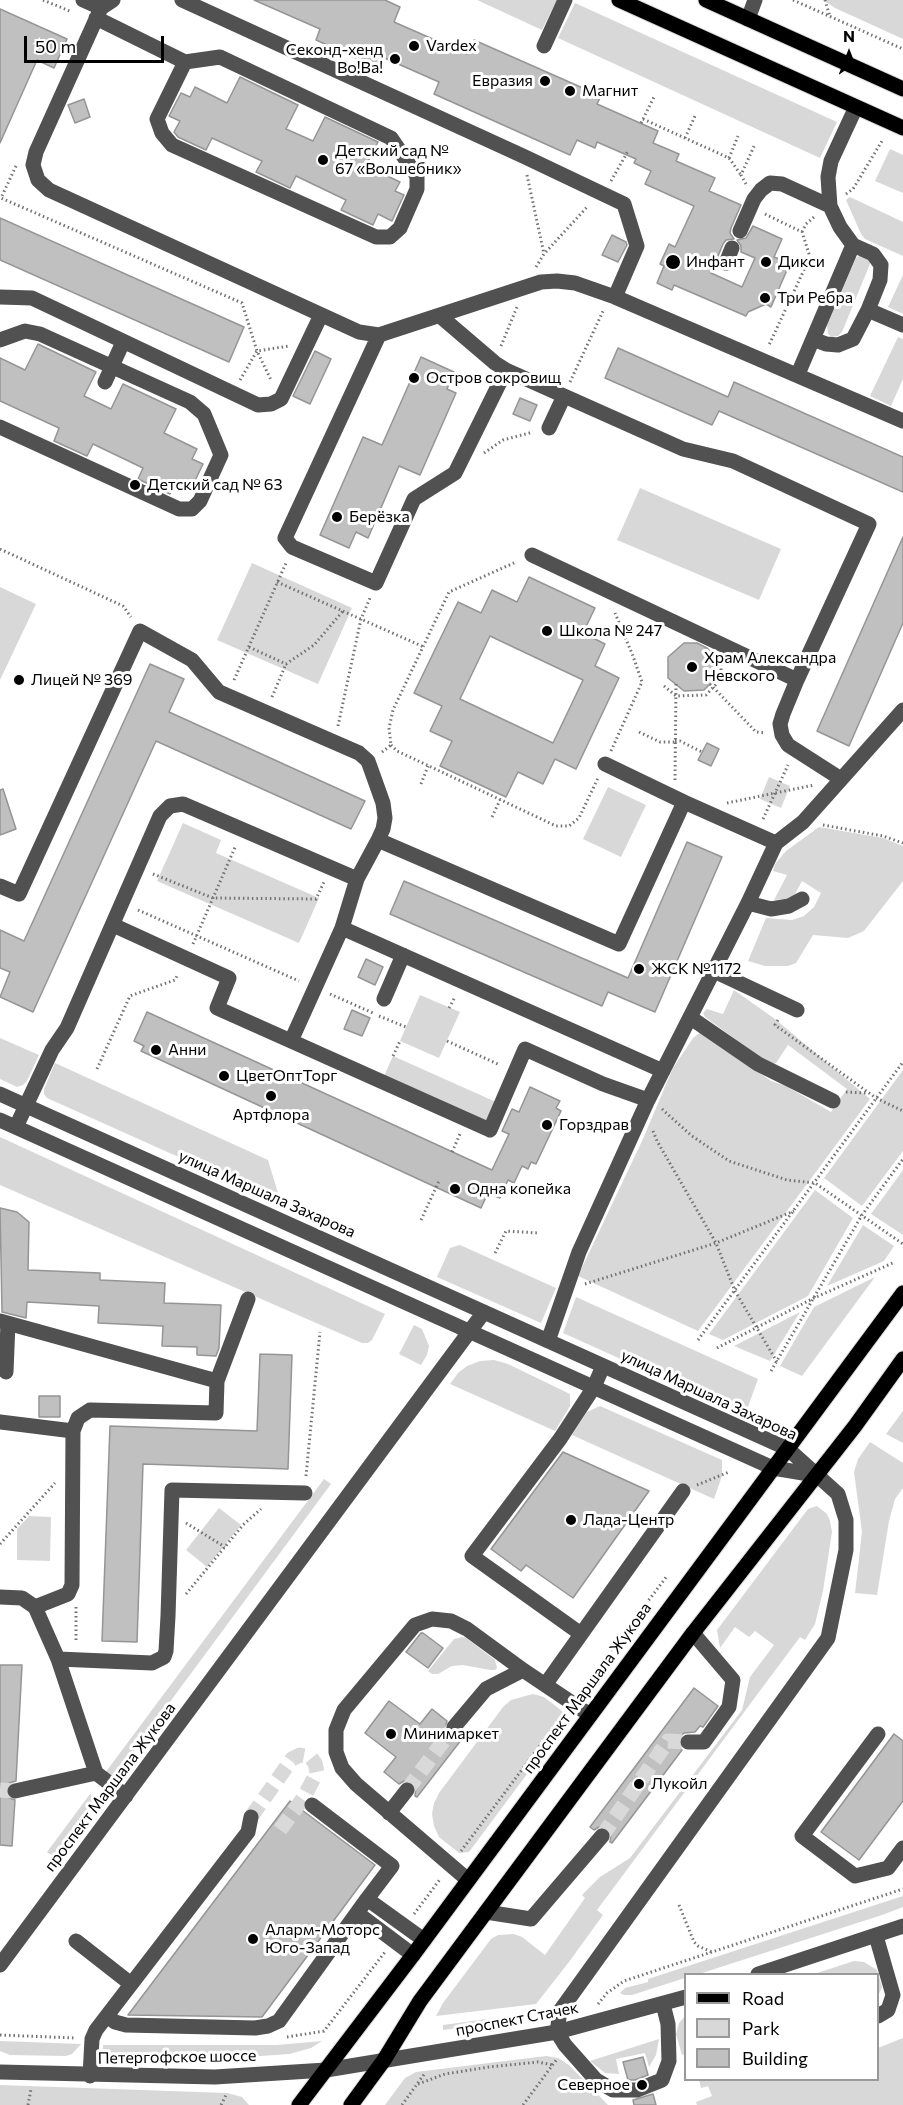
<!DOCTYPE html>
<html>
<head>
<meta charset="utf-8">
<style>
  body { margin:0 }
  #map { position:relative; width:903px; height:2105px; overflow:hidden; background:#fff; font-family:Commissioner,sans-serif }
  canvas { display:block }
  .legend { position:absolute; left:684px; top:1973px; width:195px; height:108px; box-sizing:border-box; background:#fff; border:2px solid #999; margin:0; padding:8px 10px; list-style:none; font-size:18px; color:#000 }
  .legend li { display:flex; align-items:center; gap:12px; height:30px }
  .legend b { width:30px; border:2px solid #999 }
  .north { position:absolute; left:819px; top:24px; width:60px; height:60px; -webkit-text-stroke:4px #fff; paint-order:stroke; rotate:0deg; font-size:16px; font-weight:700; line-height:24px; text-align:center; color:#000 }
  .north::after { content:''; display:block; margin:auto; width:21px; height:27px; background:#000; clip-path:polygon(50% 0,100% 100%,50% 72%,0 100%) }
  .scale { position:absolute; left:24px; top:36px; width:140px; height:27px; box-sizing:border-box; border:3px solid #000; border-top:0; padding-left:8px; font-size:18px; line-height:21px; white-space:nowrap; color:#000; -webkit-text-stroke:4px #fff; paint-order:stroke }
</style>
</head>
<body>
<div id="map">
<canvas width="903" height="2105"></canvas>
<ul class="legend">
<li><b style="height:8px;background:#000"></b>Road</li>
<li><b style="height:16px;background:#d8d8d8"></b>Park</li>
<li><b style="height:16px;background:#c0c0c0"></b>Building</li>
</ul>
<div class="north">N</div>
<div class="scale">50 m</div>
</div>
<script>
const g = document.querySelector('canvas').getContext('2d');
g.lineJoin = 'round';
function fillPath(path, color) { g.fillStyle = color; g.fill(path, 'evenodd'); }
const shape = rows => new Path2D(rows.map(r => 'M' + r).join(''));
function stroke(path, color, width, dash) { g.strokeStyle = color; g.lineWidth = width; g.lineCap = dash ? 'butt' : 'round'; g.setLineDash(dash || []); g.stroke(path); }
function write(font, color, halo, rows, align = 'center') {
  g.font = font + ' Commissioner,sans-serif'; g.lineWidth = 6; g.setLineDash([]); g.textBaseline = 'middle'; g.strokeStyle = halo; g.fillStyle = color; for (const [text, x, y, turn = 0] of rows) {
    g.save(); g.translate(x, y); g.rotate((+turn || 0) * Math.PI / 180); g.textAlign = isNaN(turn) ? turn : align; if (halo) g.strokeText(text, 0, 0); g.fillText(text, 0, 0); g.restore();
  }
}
const green = shape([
  [477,0,557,0,542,30],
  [823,0,903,0,903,39,835,8],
  [575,3,837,122,820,158,558,38],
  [890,149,903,155,903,193,875,181],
  [850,197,903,222,903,256,865,239,861,234,846,200],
  [860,255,871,260,870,264,842,332,838,336,832,337,828,334,827,325,856,258],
  [903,275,903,314,888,307],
  [898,337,903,339,903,379,891,406,870,396],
  [640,488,781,549,759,600,617,540],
  [252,563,352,608,318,684,217,640],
  [0,587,36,604,0,680],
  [769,777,790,786,781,808,760,799],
  [608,787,646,805,621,857,583,839],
  [183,823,221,840,216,853,319,898,299,943,157,881],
  [819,827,883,838,903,846,903,881,864,931,848,938,813,935,796,963,788,966,765,966,748,961,766,918,792,920,804,916,814,907,821,893,802,881,793,898,774,900,787,875,773,871,775,864,786,851],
  [734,990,775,1019,870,1099,698,1331,578,1276,642,1141,673,1068,693,1038,702,1031,771,1081,786,1086,831,1112,847,1089,788,1045,776,1063,771,1065,705,1017,703,1013,707,1009,723,1014],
  [420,995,460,1012,439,1058,400,1041],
  [0,1038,39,1055,27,1081,23,1085,17,1087,0,1079],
  [393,1056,496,1102,486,1121,384,1076],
  [55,1063,268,1160,281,1203,47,1098,44,1094,44,1089],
  [903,1070,903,1151,862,1206,824,1178],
  [0,1137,385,1314,372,1340,368,1343,362,1343,0,1185],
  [903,1170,903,1235,871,1214],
  [815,1190,853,1218,808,1296,723,1340,709,1334],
  [863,1225,894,1246,884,1261,827,1286],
  [460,1245,556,1288,541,1323,437,1277,450,1248],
  [875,1277,802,1376,780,1366,814,1307],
  [576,1297,758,1379,745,1415,563,1333],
  [800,1312,770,1361,734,1346],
  [414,1325,422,1329,429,1346,427,1355,421,1365,399,1354],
  [494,1360,508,1364,570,1394,570,1406,555,1431,450,1384,458,1373,467,1366,480,1361],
  [600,1406,722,1460,722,1476,714,1499,572,1435,587,1412],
  [903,1411,903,1443,886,1434],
  [870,1442,903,1463,903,1488,895,1499,889,1521,877,1595,855,1593,862,1532,854,1472,858,1459],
  [324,1479,331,1484,113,1779,105,1773],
  [817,1506,827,1514,830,1521,832,1532,823,1591,815,1624,805,1640,800,1637,597,1910,603,1915,569,1962,536,2004,436,2016,443,2003,491,1939,498,1935,514,1934,522,1937,545,1955,585,1898,582,1895,600,1877,630,1858,742,1710,750,1677,774,1645,755,1631,749,1637,735,1627,720,1648,717,1630,808,1509],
  [219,1508,241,1525,207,1567,186,1550],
  [29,1516,51,1517,50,1561,17,1560,17,1529],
  [462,1637,466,1638,495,1660,497,1668,495,1670,490,1670,463,1665,452,1666,438,1674,432,1674,428,1671,454,1639],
  [533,1694,544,1697,562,1711,566,1719,565,1723,469,1852,459,1853,439,1837,434,1826,432,1814,434,1803,439,1793,503,1707,511,1700],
  [90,1794,98,1800,55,1858,47,1852],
  [903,1896,903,1907,882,1915,699,1974,686,1974,685,1978,632,1995,624,1995,620,1993,625,1988,648,1982,648,1979],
  [854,1961,864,1962,877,1970,882,1987,878,1996,878,1974,814,1974],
  [516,2015,519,2017,505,2022,443,2030,443,2025],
  [685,2016,685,2054,682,2055,676,2034,679,2023],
  [903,2038,903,2105,697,2105,696,2102,712,2096,708,2086,701,2088,699,2080,878,2080,878,2048],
  [659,2039,656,2055,649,2067,645,2053,616,2059,619,2074,605,2073,590,2061],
  [0,2041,81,2044,72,2054,66,2056,10,2055,0,2051],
  [322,2041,311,2048,289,2054,218,2059,109,2058,103,2051,103,2045,277,2045],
  [546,2056,558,2058,569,2065,608,2105,385,2105,405,2078,416,2072],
  [0,2085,227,2093,242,2097,249,2105,0,2105]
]);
const building = shape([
  [254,0,385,0,400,7,394,22,467,54,474,40,601,96,597,104,658,131,653,143,679,154,676,161,715,178,709,191,741,205,731,228,730,233,734,239,726,240,723,244,711,273,742,287,755,258,741,252,741,246,737,240,746,238,753,226,782,239,774,257,790,263,771,307,766,304,748,312,746,316,674,285,672,290,657,283,664,266,660,264,669,244,675,247,694,206,645,184,651,171,634,163,636,159,597,142,595,148,577,140,570,155,434,94,439,82,380,56,376,67,316,40,320,29,254,0],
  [0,9,67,39,54,68,37,60,0,143,0,9],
  [240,77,298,105,286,129,313,141,325,117,378,142,366,166,400,182,395,191,404,195,392,221,378,214,373,225,341,210,346,200,296,176,290,188,256,172,262,161,212,138,206,150,178,137,174,132,180,121,169,116,181,93,190,97,195,87,227,103,240,77],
  [84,99,90,117,75,123,68,105,84,99],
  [0,218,244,327,229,362,0,260,0,218],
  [612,235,626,242,627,245,618,262,602,255,612,235],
  [38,344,96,372,84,396,111,409,123,384,176,409,164,433,197,449,192,459,203,464,191,489,176,482,170,494,138,479,143,468,93,444,87,456,54,441,59,428,0,401,0,358,25,370,38,344],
  [618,348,728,397,734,382,903,457,903,492,719,411,712,425,605,378,618,348],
  [315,351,331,359,310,404,293,396,315,351],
  [421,357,454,372,447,389,456,393,420,475,399,466,368,538,356,532,349,548,320,535,363,437,382,445,421,357],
  [520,398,537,405,530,421,513,414,520,398],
  [903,537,903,623,849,746,817,731,903,537],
  [529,577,595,608,583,633,605,644,595,666,619,678,576,769,555,759,543,784,518,772,506,797,440,766,452,741,430,731,442,706,414,693,458,602,481,613,492,590,517,602,529,577],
  [490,636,583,680,553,743,460,699,490,636],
  [684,643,697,643,707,648,716,657,716,678,704,690,684,691,668,678,668,657,684,643],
  [150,664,184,679,169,712,365,801,351,829,156,741,33,1012,0,997,10,972,0,968,0,930,24,941,150,664],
  [707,743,719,749,711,766,698,760,707,743],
  [3,789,16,829,0,835,0,790,3,789],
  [687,842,722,857,655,1012,608,992,602,1006,390,914,404,881,628,978,687,842],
  [366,959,383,967,375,985,358,977,366,959],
  [352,1010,370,1018,362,1036,344,1029,352,1010],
  [147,1012,492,1170,509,1134,502,1131,512,1109,519,1112,530,1087,560,1101,556,1108,561,1111,536,1164,531,1162,528,1169,522,1166,514,1183,508,1180,500,1198,488,1193,481,1208,141,1051,144,1046,134,1041,147,1012],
  [0,1208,17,1212,29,1222,28,1270,100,1273,100,1280,165,1283,164,1303,221,1305,219,1348,216,1356,197,1355,197,1347,162,1346,163,1326,98,1323,99,1306,27,1302,26,1318,2,1312,0,1208],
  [260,1354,292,1355,288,1469,143,1464,137,1642,102,1641,110,1426,257,1431,260,1354],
  [39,1396,60,1396,60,1417,39,1417,39,1396],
  [563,1452,649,1491,573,1598,526,1565,521,1571,491,1549,563,1452],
  [421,1633,423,1633,443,1648,428,1668,406,1652,421,1633],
  [0,1665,22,1665,16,1781,9,1783,6,1789,7,1797,15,1800,12,1846,0,1845,0,1665],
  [694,1688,718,1706,703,1727,700,1726,695,1732,684,1733,680,1737,678,1743,682,1750,612,1843,610,1842,611,1833,608,1828,599,1827,594,1830,590,1827,694,1688],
  [389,1701,420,1724,432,1709,447,1721,445,1730,448,1735,457,1736,462,1733,465,1735,417,1797,415,1796,416,1787,412,1782,404,1781,399,1784,384,1772,396,1757,365,1733,389,1701],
  [894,1734,903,1741,903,1801,859,1860,821,1832,894,1734],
  [290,1801,375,1865,262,2017,128,2015,290,1801],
  [643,2057,648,2075,635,2080,628,2080,623,2062,643,2057],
  [653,2094,656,2105,634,2105,633,2100,653,2094]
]);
const minorTunnel = shape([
  [0,1790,15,1791],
  [407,1790,454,1727],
  [251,1817,292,1759,300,1755,310,1757,315,1763,317,1772,304,1797,280,1830],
  [602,1836,668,1741,688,1742]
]);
const path = shape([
  [43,0,72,12],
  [793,0,903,49],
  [825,0,830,17],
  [643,119,729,158,741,175],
  [641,123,654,97],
  [685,138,695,116],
  [729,158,738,136],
  [16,166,1,198,242,303,257,351,271,380],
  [527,175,544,254],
  [611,181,628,151],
  [746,184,741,175,755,144],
  [846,194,853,189,882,141],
  [765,214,802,232,810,257,769,345],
  [802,232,806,224,814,217],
  [536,267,544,254,588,206],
  [501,346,517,307],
  [240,380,257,351,289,346],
  [570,382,604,309],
  [484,453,503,440,533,432],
  [0,549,123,606,131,617],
  [277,582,424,647],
  [249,647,286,664,314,645,343,611],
  [234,680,286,563],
  [710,684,756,732,765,733],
  [664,686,676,696,706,695,721,679,721,661],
  [272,697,286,664],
  [338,726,361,619,370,598],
  [639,732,660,742,675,742],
  [675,741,680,741,702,752],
  [391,745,397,751,429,766,556,826,569,826,579,818,598,778],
  [611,751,642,682,633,656,615,613],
  [382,752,391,745,389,728,393,710,449,592,516,562],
  [675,780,676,684],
  [421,784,428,766],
  [727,803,814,785],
  [492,817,500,800],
  [763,819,788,765],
  [823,825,883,836,903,843],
  [153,874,213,898,316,899,324,882],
  [138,910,299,981],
  [193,944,236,845],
  [330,994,373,1013],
  [449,1008,455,997],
  [379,1016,406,1027],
  [778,1020,775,1025,876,1098,903,1111],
  [447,1041,500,1065],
  [393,1056,400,1041],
  [97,1069,130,996,175,980,178,974],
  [846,1092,866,1093],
  [662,1109,692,1136,729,1161,787,1180,815,1183,903,1244],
  [653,1131,657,1141,716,1243,735,1291,777,1362],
  [452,1152,460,1134],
  [421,1220,439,1181],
  [495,1253,506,1231,538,1233],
  [585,1284,716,1243,794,1211],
  [698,1340,903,1062],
  [717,1348,814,1298,895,1262],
  [771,1371,862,1215,903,1159],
  [306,1476,320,1332],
  [697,1485,729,1472],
  [186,1523,225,1547],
  [0,1544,55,1483],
  [186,1594,243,1525,261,1509],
  [76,1607,76,1642],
  [581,1690,667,1576],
  [461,1851,563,1715],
  [679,1905,694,1942,698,1946,712,1952],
  [414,1914,441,1878],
  [598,2004,607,1993,624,1981,903,1889],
  [0,2035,76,2038],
  [287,2037,324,2031,385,1952],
  [418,2084,445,2074,489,2067,538,2062,553,2065],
  [28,2105,31,2089],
  [221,2105,227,2093],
  [402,2105,425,2073],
  [523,2105,557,2059]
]);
const minor = shape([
  [83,0,101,8],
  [113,0,101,8,36,152,33,165,38,180,49,190,359,332,379,335,541,282,557,281,575,283,615,297,903,421],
  [182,0,523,156,624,204,637,246,615,297],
  [96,18,185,62,220,57,391,138,417,176,417,189,400,228,390,237,376,237,172,145,162,133,157,119,185,62],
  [748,19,755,0],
  [544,46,565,0],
  [740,231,754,199,761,190,770,183,782,184,830,206],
  [726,263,732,248],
  [0,297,32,298,258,405,271,404,281,399,321,315],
  [868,310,903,325],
  [440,316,495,363,506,370,683,449,733,461,869,524,797,680,783,714,780,724,782,735,788,745,841,779],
  [379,335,285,538,292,547,376,583,414,499,455,473,506,370],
  [813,339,826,344,838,345,853,339,868,310,880,280,881,265,873,254,853,245],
  [0,340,25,331,40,334,190,402,204,414,221,455,200,501,192,509,179,509,0,427],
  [798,374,853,245,840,227,830,206,828,177,831,161,856,107],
  [105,382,123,342],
  [549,428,564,396],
  [532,555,797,680],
  [605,764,684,802],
  [0,886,19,894,140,631,192,660,219,692,359,753,368,761,383,803,385,818,383,829,378,840],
  [748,903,771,909,789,906,802,899],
  [113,925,229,978,217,1008,291,1041],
  [342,928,663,1071],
  [714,971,797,1010],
  [384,999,403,955],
  [691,1018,758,1064,833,1101],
  [0,1094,788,1449,838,1494,846,1520,846,1550,828,1638,560,2011,557,2032,565,2045,596,2080,613,2090,637,2090,662,2080,669,2061,668,2024,663,2004],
  [648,1100,603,1084,525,1049,490,1130,291,1041,342,928,357,879,378,840,619,944,684,802,776,843],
  [0,1120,773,1468,815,1475],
  [16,1127,52,1050,67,1028,160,816,170,806,183,804,357,879],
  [0,1321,217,1381,248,1299],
  [548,1341,579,1252,648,1100,748,903,776,843,803,822,903,710],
  [6,1372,8,1323],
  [0,1422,73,1431],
  [0,1597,22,1598,35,1607,58,1659,96,1773],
  [35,1607,68,1594,72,1585,73,1431,78,1418,90,1410,216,1413,217,1381],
  [581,1634,472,1556,560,1439,594,1387,603,1366],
  [58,1659,152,1663,164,1657,166,1651,168,1616,172,1490,305,1493],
  [545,1685,683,1491],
  [454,1727,486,1689,523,1670],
  [878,1734,802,1836,855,1876,888,1868,903,1848],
  [688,1742,704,1742,729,1707,733,1680,693,1633],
  [15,1791,96,1773,126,1796],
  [312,1805,392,1866,367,1899,424,1940],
  [389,1813,407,1790],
  [468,1880,356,1784,342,1768,336,1752,336,1730,344,1710,415,1625,432,1619,451,1621,467,1629,523,1670,590,1715],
  [486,1912,531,1919,602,1836],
  [357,1913,413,1955],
  [876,1936,893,1995,888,2010,878,2016],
  [76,1941,131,1984],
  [0,1965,484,1312],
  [758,1974,903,1926],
  [107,2016,115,2022,126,2025,255,2028,268,2026,279,2021,367,1899],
  [0,2072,215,2077,326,2070,557,2032,686,1997],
  [90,2076,92,2039,96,2030,248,1832,251,1817]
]);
const major = shape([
  [619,0,903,128],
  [706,0,903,89],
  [299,2105,413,1955,903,1293],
  [351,2105,384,2060,420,2001,486,1912,693,1633,855,1426,903,1359]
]);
const markers = [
  [414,46,6,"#000"],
  [395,59,6,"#000"],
  [545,81,6,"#000"],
  [570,91,6,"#000"],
  [323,160,6,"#000"],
  [673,262,8,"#000"],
  [766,262,6,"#000"],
  [765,298,6,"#000"],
  [414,378,6,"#000"],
  [135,485,6,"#000"],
  [337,517,6,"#000"],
  [547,631,6,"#000"],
  [692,667,6,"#000"],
  [19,680,6,"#000"],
  [639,969,6,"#000"],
  [156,1050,6,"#000"],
  [224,1076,6,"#000"],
  [271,1096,6,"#000"],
  [547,1125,6,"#000"],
  [455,1189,6,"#000"],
  [571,1520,6,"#000"],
  [391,1734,6,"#000"],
  [639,1784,6,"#000"],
  [253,1939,6,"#000"],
  [642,2085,6,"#000"]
];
const poiNames = [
  ["Vardex",426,46],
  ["Секонд-хенд",383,50,"right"],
  ["Во!Ва!",383,68,"right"],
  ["Евразия",533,81,"right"],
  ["Магнит",582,91],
  ["Детский сад №",335,151],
  ["67 «Волшебник»",335,169],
  ["Инфант",686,262],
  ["Дикси",778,262],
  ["Три Ребра",777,298],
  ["Остров сокровищ",426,378],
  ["Детский сад № 63",147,485],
  ["Берёзка",349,517],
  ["Школа № 247",559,631],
  ["Храм Александра",704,658],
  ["Невского",704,676],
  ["Лицей № 369",31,680],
  ["ЖСК №1172",651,969],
  ["Анни",168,1050],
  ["ЦветОптТорг",236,1076],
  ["Артфлора",271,1115,"center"],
  ["Горздрав",559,1125],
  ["Одна копейка",467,1189],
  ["Лада-Центр",583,1520],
  ["Минимаркет",403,1734],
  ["Лукойл",651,1784],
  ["Аларм-Моторс",265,1930],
  ["Юго-Запад",265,1948],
  ["Северное",630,2085,"right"]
];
const streetNames = [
  ["улица Маршала Захарова",267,1194,24],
  ["улица Маршала Захарова",709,1395,25],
  ["проспект Маршала Жукова",587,1688,-54],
  ["проспект Маршала Жукова",110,1787,-53],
  ["проспект Стачек",517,2019,-11],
  ["Петергофское шоссе",177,2057,-1]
];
fillPath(green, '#d8d8d8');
fillPath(building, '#c0c0c0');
stroke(building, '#959595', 1.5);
stroke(minorTunnel, '#d9d9d9', 15, [15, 8]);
stroke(major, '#dbdbdb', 17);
stroke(path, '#737373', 3, [1.5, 3]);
stroke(minor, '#515151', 15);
stroke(major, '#000', 15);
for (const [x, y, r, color] of markers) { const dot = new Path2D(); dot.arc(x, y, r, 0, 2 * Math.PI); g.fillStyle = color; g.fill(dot); stroke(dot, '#fff', 2); }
write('16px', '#000', '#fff', poiNames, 'left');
write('16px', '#000', '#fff', streetNames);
</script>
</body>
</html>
